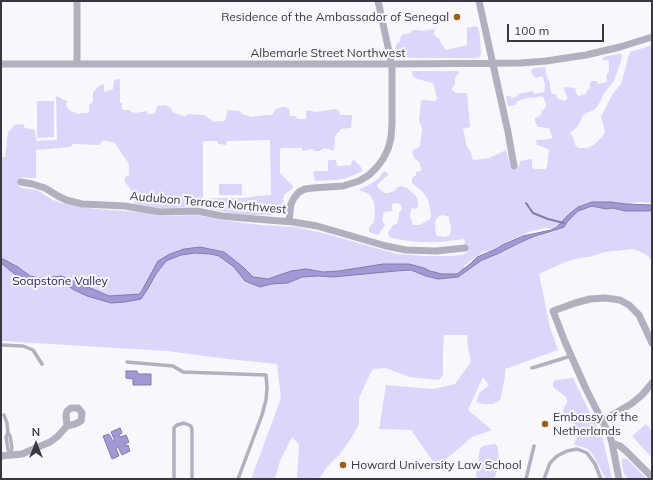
<!DOCTYPE html>
<html>
<head>
<meta charset="utf-8">
<style>
  body { margin:0 }
  #map { position:relative; width:653px; height:480px; overflow:hidden; background:#f8f7fe; font-family:Mulish,sans-serif }
  canvas { display:block }
  .frame { position:absolute; inset:0; border:2px solid #383743; pointer-events:none }
  .north { position:absolute; left:16px; top:424px; width:40px; height:40px; -webkit-text-stroke:3px #f8f7fe; paint-order:stroke; rotate:0deg; font-size:11px; font-weight:700; line-height:16px; text-align:center; color:#383743 }
  .north::after { content:''; display:block; margin:auto; width:14px; height:18px; background:#383743; clip-path:polygon(50% 0,100% 100%,50% 72%,0 100%) }
  .scale { position:absolute; left:507px; top:24px; width:97px; height:18px; box-sizing:border-box; border:2px solid #383743; border-top:0; padding-left:5px; font-size:12px; line-height:14px; white-space:nowrap; color:#383743; -webkit-text-stroke:3px #f8f7fe; paint-order:stroke }
</style>
</head>
<body>
<div id="map">
<canvas width="653" height="480"></canvas>
<div class="frame"></div>
<div class="north">N</div>
<div class="scale">100 m</div>
</div>
<script>
const g = document.querySelector('canvas').getContext('2d');
g.lineJoin = 'round';
function fillPath(path, color) { g.fillStyle = color; g.fill(path, 'evenodd'); }
const shape = rows => new Path2D(rows.map(r => 'M' + r).join(''));
function stroke(path, color, width, dash) { g.strokeStyle = color; g.lineWidth = width; g.lineCap = dash ? 'butt' : 'round'; g.setLineDash(dash || []); g.stroke(path); }
function write(font, color, halo, rows, align = 'center') {
  g.font = font + ' Mulish,sans-serif'; g.lineWidth = 4; g.setLineDash([]); g.textBaseline = 'middle'; g.strokeStyle = halo; g.fillStyle = color; for (const [text, x, y, turn = 0] of rows) {
    g.save(); g.translate(x, y); g.rotate((+turn || 0) * Math.PI / 180); g.textAlign = isNaN(turn) ? turn : align; if (halo) g.strokeText(text, 0, 0); g.fillText(text, 0, 0); g.restore();
  }
}
const green = shape([
  [476,26,478,28,480,35,481,54,480,57,477,58,401,58,397,56,395,51,396,44,400,41,401,36,404,34,411,33,412,30,419,30,421,31,435,29,434,34,436,37,439,38,441,43,446,50,467,45,467,28],
  [652,45,652,203,640,202,632,203,636,210,639,211,652,212,652,260,645,254,634,249,605,252,589,257,579,258,563,263,539,274,550,327,558,350,505,369,505,377,500,400,493,404,483,404,476,402,479,393,489,385,483,377,468,410,492,430,472,437,437,467,411,430,379,429,386,385,433,389,455,384,471,362,468,348,467,335,444,335,443,350,443,375,439,380,409,377,386,368,374,369,371,372,359,398,359,424,352,437,340,454,327,467,319,479,297,479,299,444,292,437,280,461,275,479,251,479,281,398,277,364,228,359,167,351,1,341,1,157,5,157,8,132,15,125,23,124,25,128,35,130,36,141,57,140,56,97,57,96,68,102,66,104,66,106,70,111,74,112,78,114,82,113,88,113,89,112,89,105,92,103,93,101,93,92,100,85,102,84,104,85,104,92,113,89,114,80,120,79,120,103,122,103,122,109,123,110,130,110,131,112,136,113,146,111,148,114,151,114,155,113,157,106,165,105,171,108,173,112,186,117,187,114,204,115,214,122,219,121,224,121,226,119,227,112,228,110,240,111,242,114,252,117,265,115,272,115,276,109,281,107,286,107,289,109,290,116,295,116,298,119,306,119,306,110,316,112,336,109,339,111,340,115,352,115,351,128,341,129,335,136,334,151,325,148,319,151,314,151,313,149,302,151,302,148,281,148,280,151,280,173,294,187,284,195,282,208,277,213,272,215,243,215,209,209,210,198,245,198,256,196,271,195,270,140,227,141,226,145,218,144,218,141,204,141,203,143,203,207,200,208,188,207,163,209,135,204,131,190,124,181,126,176,129,175,129,164,118,148,115,143,103,140,100,145,72,144,71,147,36,150,36,178,28,178,21,177,19,186,22,188,37,190,53,200,62,203,80,207,96,209,141,212,160,216,197,215,229,221,261,225,296,227,327,234,397,254,424,256,452,256,462,255,468,252,463,245,465,243,464,239,441,242,417,242,402,240,389,237,388,233,393,225,397,224,399,216,399,213,402,209,401,205,398,203,392,204,392,208,393,211,392,211,384,212,382,220,385,225,378,235,369,232,369,227,374,222,375,212,374,202,369,194,359,190,372,183,378,179,384,171,389,174,377,185,378,188,385,193,388,193,394,191,398,187,401,186,407,188,416,196,418,202,418,207,415,209,412,208,410,214,410,218,412,220,412,224,413,225,420,225,430,219,431,217,430,208,428,200,423,192,412,183,412,178,416,175,416,172,421,171,420,163,414,158,412,151,420,146,422,128,419,121,421,101,423,100,434,101,437,99,437,98,433,83,421,80,413,77,412,73,412,71,458,71,459,73,455,78,455,85,452,88,452,90,456,93,467,93,470,127,463,129,467,147,470,150,473,160,489,158,506,150,511,168,519,167,520,161,532,159,532,167,535,169,546,169,547,166,549,150,548,149,537,145,536,140,550,139,552,138,552,136,549,128,538,127,535,121,535,118,540,116,542,111,546,107,546,103,543,97,542,96,533,98,530,97,518,101,515,105,509,106,508,106,507,103,506,96,510,96,512,98,518,96,518,94,533,91,534,94,544,92,545,85,543,77,542,76,536,78,532,74,531,70,534,68,545,67,547,77,550,83,550,87,552,94,556,94,558,99,565,101,567,99,567,96,564,90,564,88,566,87,575,88,577,95,579,96,586,94,587,90,590,89,590,83,592,81,597,81,598,84,606,82,607,81,606,75,609,71,609,64,608,60,603,60,603,57,618,54,622,54,621,61,614,81,604,93,598,106,594,110,584,114,578,126,570,133,574,139,575,145,579,148,588,148,595,144,603,136,605,131,601,117,612,95,621,84,630,51,634,51],
  [443,215,449,217,449,221,451,225,450,235,445,237,438,236,436,235,435,222,437,218,439,216],
  [545,228,555,229,555,231,549,233,535,236,482,260,474,266,463,267,474,258,483,252,496,249,500,245,520,236,532,231],
  [37,101,54,101,54,137,37,138],
  [330,160,336,160,337,166,341,166,351,165,352,161,354,160,360,166,363,171,347,178,335,180,315,181,313,172,315,171,328,171,328,161],
  [219,184,242,184,242,195,219,195],
  [573,378,597,427,602,435,612,479,606,479,593,455,588,449,575,445,574,443,579,435,579,431,576,427,566,417,564,414,563,411,564,407,567,403,567,399,565,396,553,387,553,382,556,380],
  [646,424,652,431,652,458,632,436],
  [495,444,498,447,498,453,499,454,495,467,497,471,494,479,477,479,476,475,480,448,483,446],
  [624,458,628,460,647,479,628,479,624,474,622,465,622,459]
]);
const water = shape([
  [592,202,610,202,626,204,652,205,652,211,625,211,613,208,606,209,592,206,578,211,567,222,564,227,549,232,535,236,521,242,497,254,482,260,458,277,438,279,426,276,411,270,396,271,333,277,318,276,302,277,288,283,271,284,260,287,245,281,234,267,219,256,211,254,195,253,181,255,166,261,156,274,147,290,141,299,125,302,111,303,87,296,74,290,63,282,31,284,16,275,1,263,1,258,18,267,30,276,45,279,52,277,61,276,81,284,109,296,140,294,158,261,170,254,184,249,200,247,224,252,243,267,253,277,268,279,291,271,306,269,323,272,339,271,383,264,409,264,424,268,430,271,442,274,457,274,470,264,477,257,496,249,502,245,523,236,551,230,557,227,567,216,578,207,592,202],
  [126,371,137,371,138,374,151,374,151,385,133,385,133,379,126,378,126,371],
  [120,428,122,433,119,435,120,437,126,435,129,442,124,445,125,446,128,445,130,451,122,455,118,447,116,448,119,456,112,459,103,436,109,434,113,441,115,441,111,432,120,428]
]);
const stream = shape([
  [526,203,533,213,548,219,564,223]
]);
const lane = shape([
  [1,345,23,346,33,350,42,364],
  [127,362,173,366,183,372,266,375,267,388,266,400,262,415,238,479],
  [532,368,571,356],
  [4,415,7,423,8,433,10,436,12,448,10,455],
  [8,433,6,437,8,449,10,454],
  [174,479,174,428,177,425,184,423,191,426,192,430,192,479],
  [526,479,534,446],
  [544,479,550,463,557,456,567,451,577,449,587,453,595,464,601,479]
]);
const street = shape([
  [479,1,508,132,514,166],
  [1,64,398,64,521,63,546,61,586,55,620,47,652,37],
  [77,64,77,1],
  [21,182,32,184,45,188,58,196,66,200,82,204,125,206,160,212,197,211,222,216,243,218,293,222,317,226,386,246,406,250,436,251,465,248],
  [289,221,291,204,294,198,299,192,305,189,313,188,343,186,359,181,369,175,377,167,383,159,388,149,391,138,392,123,392,69,390,56,378,1],
  [652,343,639,315,629,305,620,300,605,298,590,299,575,303,553,311,565,342,586,389,610,436,612,443,620,446,626,451,652,477],
  [602,421,631,404,642,395,652,383],
  [612,443,619,479],
  [1,456,22,454,50,442,57,437,67,426,75,424,81,421,82,413,78,408,71,408,67,411,66,415,67,426]
]);
const markers = [
  [457,17,4,"#976319"],
  [545,424,4,"#976319"],
  [343,465,4,"#976319"]
];
const poiNames = [
  ["Residence of the Ambassador of Senegal",449,17,"right"],
  ["Embassy of the",553,417],
  ["Netherlands",553,431],
  ["Howard University Law School",351,465]
];
const streetNames = [
  ["Albemarle Street Northwest",328,53],
  ["Audubon Terrace Northwest",208,203,5]
];
const parkNames = [
  ["Soapstone Valley",60,281]
];
fillPath(green, '#dbd7fa');
fillPath(water, '#a299d4');
stroke(water, '#827ca8', 1);
stroke(stream, '#827ca8', 2);
stroke(lane, '#b2b0be', 3.5);
stroke(street, '#b2b0be', 7);
for (const [x, y, r, color] of markers) { const dot = new Path2D(); dot.arc(x, y, r, 0, 2 * Math.PI); g.fillStyle = color; g.fill(dot); stroke(dot, '#f8f7fe', 1.5); }
write('12px', '#383743', '#f8f7fe', poiNames, 'left');
write('12px', '#383743', '#f8f7fe', streetNames);
write('12px', '#342166', '#f8f7fe', parkNames);
</script>
</body>
</html>
